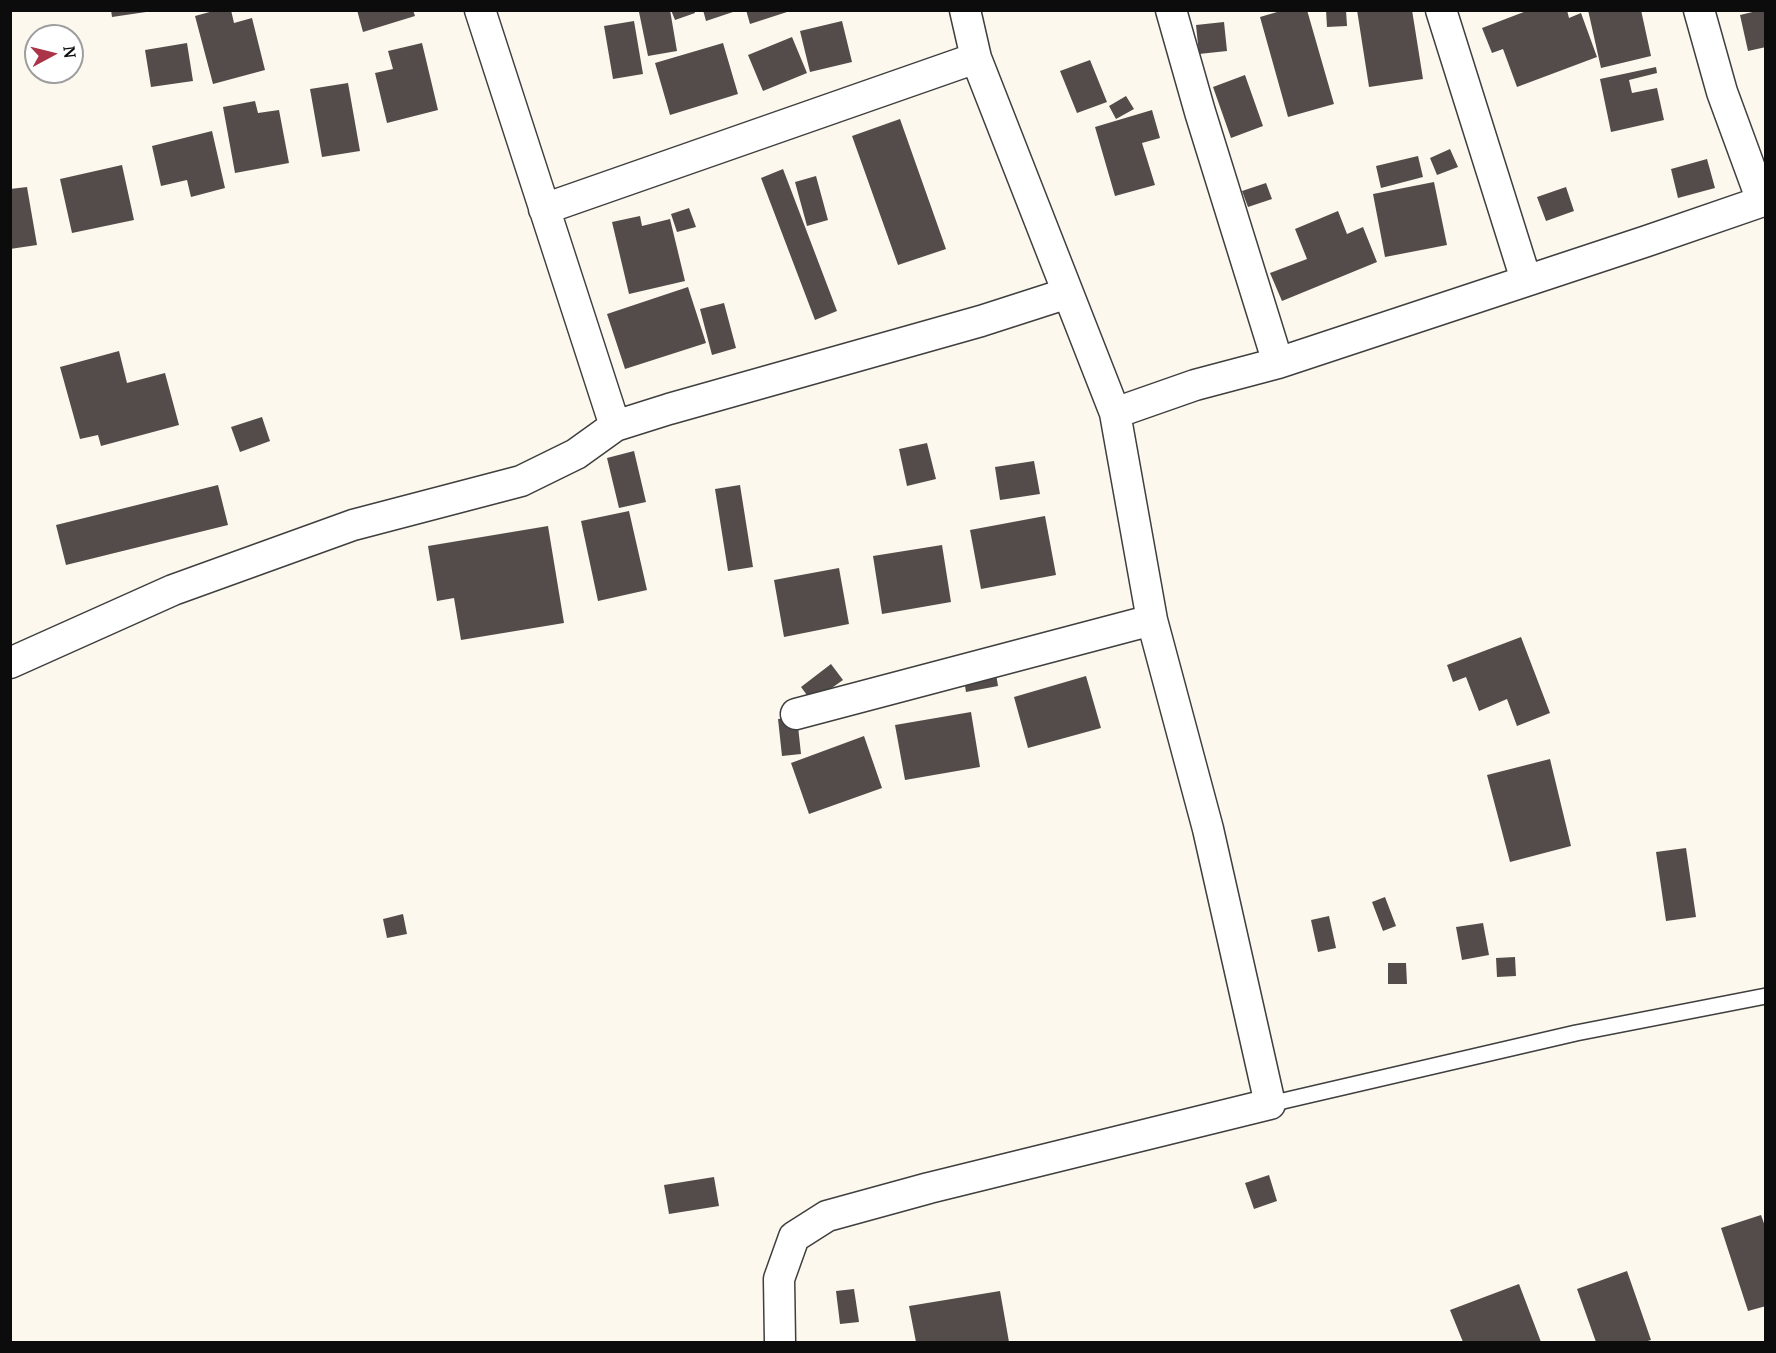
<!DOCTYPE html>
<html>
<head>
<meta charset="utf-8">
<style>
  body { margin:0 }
  #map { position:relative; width:1776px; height:1353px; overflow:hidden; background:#fdf8ed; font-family:"PT Serif",serif }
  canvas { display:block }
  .frame { position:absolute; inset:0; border:12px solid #0c0c0c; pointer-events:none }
  .north { position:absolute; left:24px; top:24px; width:60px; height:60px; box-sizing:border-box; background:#fff; border:2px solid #9e9e9e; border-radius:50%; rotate:83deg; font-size:16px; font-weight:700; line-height:24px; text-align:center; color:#0c0c0c }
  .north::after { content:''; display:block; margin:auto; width:21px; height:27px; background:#ab3548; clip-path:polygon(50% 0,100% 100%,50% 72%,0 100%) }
</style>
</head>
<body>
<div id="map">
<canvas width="1776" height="1353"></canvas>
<div class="frame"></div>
<div class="north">N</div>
</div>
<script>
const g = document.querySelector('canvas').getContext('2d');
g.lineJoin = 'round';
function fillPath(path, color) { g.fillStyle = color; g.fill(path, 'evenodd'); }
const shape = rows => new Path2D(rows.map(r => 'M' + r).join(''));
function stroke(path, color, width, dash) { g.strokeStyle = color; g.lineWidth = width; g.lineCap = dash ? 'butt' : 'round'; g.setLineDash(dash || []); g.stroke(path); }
const building = shape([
  [111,10,146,10,146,12,112,17],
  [217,10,231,10,234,23,252,18,265,70,213,84,195,16],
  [357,10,413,10,415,16,363,32],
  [647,10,670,10,677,51,648,56,639,12],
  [671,10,694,10,695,13,675,20],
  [703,10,736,10,736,11,706,21],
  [746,10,786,10,787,12,750,24],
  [1284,10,1307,10,1334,104,1288,117,1260,17],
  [1326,10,1346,10,1347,26,1327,27],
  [1357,10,1412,10,1423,79,1369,87],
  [1529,10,1567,10,1569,18,1581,13,1597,57,1517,87,1503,49,1492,53,1482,28],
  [1588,10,1641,10,1651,56,1601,68],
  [1761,10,1766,10,1766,47,1748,51,1740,15],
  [634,21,643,74,613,79,604,26],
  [842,21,852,62,810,72,800,31],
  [1224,22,1227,51,1199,54,1196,25],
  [792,37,807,73,763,91,748,55],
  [187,43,193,81,151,87,145,50],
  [422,43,438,110,387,123,375,73,393,69,388,51],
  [723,43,738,94,670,115,655,63],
  [1090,60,1107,102,1077,113,1060,71],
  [1656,67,1657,73,1629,80,1632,93,1657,88,1664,120,1611,132,1600,79],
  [1245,75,1263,126,1231,138,1213,87],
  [348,83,360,151,322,157,310,89],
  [1126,96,1134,109,1116,119,1109,106],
  [255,101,258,113,279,110,289,163,235,173,223,107],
  [1152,110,1160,138,1142,143,1155,185,1115,196,1095,127],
  [900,119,946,249,898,265,852,136],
  [212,131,225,188,191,197,187,180,161,186,152,146],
  [1450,149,1458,167,1437,175,1430,158],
  [1418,156,1423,177,1381,188,1376,166],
  [1707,159,1715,188,1678,198,1671,169],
  [122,165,134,220,72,233,60,179],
  [783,169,837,311,815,320,761,178],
  [816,176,828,220,807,226,795,182],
  [1434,182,1447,245,1385,257,1373,194],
  [1266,183,1272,199,1248,207,1242,191],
  [27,187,37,245,10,249,10,189],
  [1566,187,1574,211,1546,221,1537,197],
  [689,208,696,227,677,232,671,214],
  [1338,211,1347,234,1363,227,1377,262,1282,301,1270,273,1307,259,1295,229],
  [640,216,642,226,670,219,685,281,629,294,612,222],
  [688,287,706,343,625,369,607,314],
  [724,303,736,348,712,355,700,309],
  [119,351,127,383,165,373,179,425,101,446,98,435,80,439,60,367],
  [262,417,270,441,240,452,231,427],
  [927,443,936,479,907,486,899,449],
  [634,451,646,502,619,508,607,458],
  [1034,461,1040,494,1000,500,995,467],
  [218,485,228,525,66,565,56,525],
  [740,485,753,567,728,571,715,489],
  [629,511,647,590,598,601,581,521],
  [1045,516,1056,575,981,589,970,530],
  [548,526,564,623,461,640,454,598,437,601,428,546],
  [942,545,951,602,882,614,873,556],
  [839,568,849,624,784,637,774,580],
  [1521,637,1550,713,1517,726,1507,699,1479,711,1466,677,1453,682,1447,665],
  [994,661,998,686,966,692,962,667],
  [831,664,843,680,812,702,801,687],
  [1086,676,1101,728,1028,748,1014,697],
  [971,712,980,767,905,780,895,725],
  [797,717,801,754,782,756,778,719],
  [864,736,882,788,809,814,791,763],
  [1550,759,1571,846,1510,862,1487,775],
  [1686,848,1696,917,1666,921,1656,852],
  [1385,897,1396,926,1383,931,1372,902],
  [403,914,407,934,387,938,383,919],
  [1329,916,1336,948,1318,952,1311,920],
  [1483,923,1489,955,1462,960,1456,927],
  [1515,957,1516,976,1497,977,1496,958],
  [1388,963,1406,963,1407,984,1388,984],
  [1269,1175,1277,1201,1254,1209,1245,1183],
  [714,1177,719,1206,669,1214,664,1185],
  [1761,1215,1766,1229,1766,1306,1748,1311,1721,1228],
  [1627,1271,1651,1340,1644,1342,1596,1342,1577,1289],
  [1519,1284,1541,1342,1463,1342,1450,1310],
  [854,1289,859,1322,840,1324,836,1291],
  [1000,1291,1009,1342,916,1342,909,1306]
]);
const lane = shape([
  [1270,1104,1576,1033,1766,996]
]);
const street = shape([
  [480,10,615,426],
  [1171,10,1200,112,1278,363],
  [1441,10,1526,280],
  [1699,10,1722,92,1762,201],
  [544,209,976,58],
  [1115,413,1195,385,1278,363,1647,241,1766,200],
  [10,663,173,590,353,525,521,481,576,454,615,426,669,409,981,321,1068,293],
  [796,714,1152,620],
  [780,1342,779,1279,794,1237,827,1216,929,1188,1270,1104,1208,829,1152,620,1115,413,976,58,965,10]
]);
fillPath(building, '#534c4a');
stroke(lane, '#3f3f3f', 18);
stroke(street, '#3f3f3f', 33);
stroke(lane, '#fff', 15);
stroke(street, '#fff', 30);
</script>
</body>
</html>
